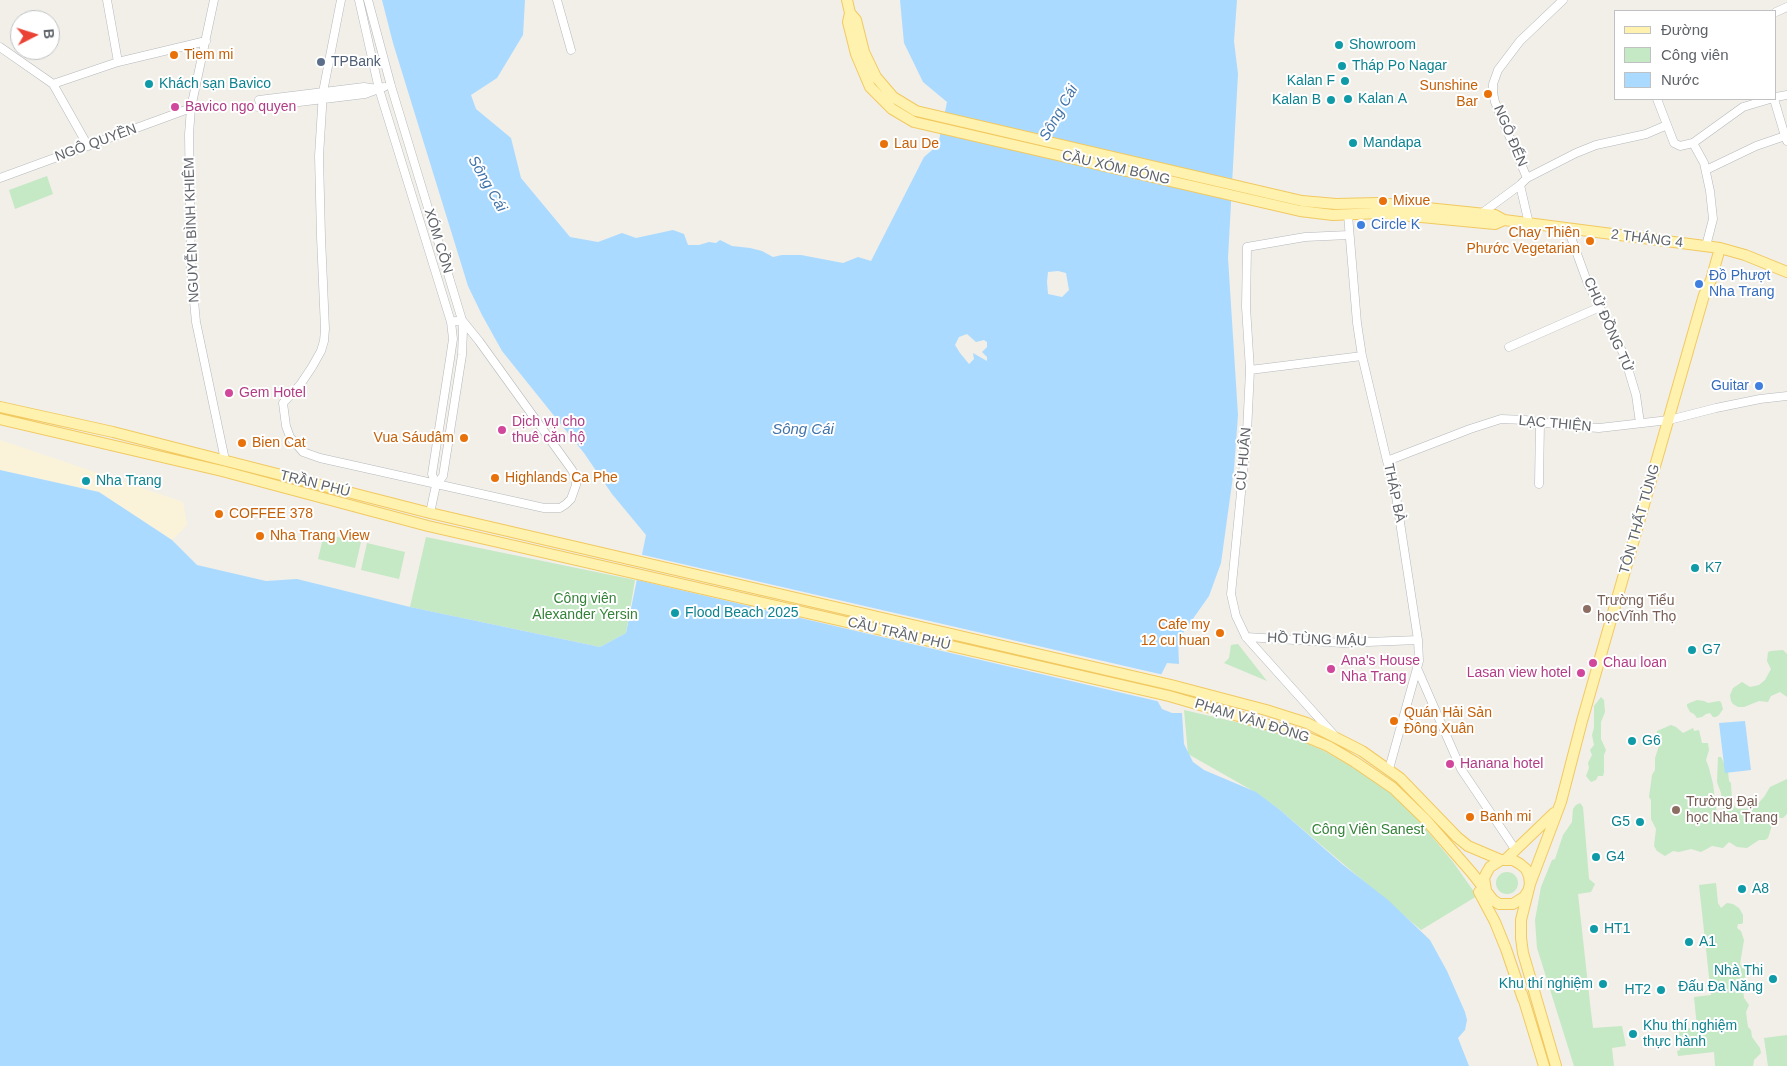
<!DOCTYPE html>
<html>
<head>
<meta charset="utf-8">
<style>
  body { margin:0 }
  #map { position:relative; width:1787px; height:1066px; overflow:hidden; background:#f1efe8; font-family:Helvetica,sans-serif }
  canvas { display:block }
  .legend { position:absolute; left:1614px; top:10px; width:162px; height:90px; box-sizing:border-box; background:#fff; border:1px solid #bfc1c3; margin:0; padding:6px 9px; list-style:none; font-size:15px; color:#5f6368 }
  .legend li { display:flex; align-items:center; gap:10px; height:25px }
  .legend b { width:25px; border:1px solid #bfc1c3 }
  .north { position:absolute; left:10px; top:10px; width:50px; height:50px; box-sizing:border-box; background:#fff; border:1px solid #bfc1c3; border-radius:50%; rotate:85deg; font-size:14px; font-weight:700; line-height:20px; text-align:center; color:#5f6368 }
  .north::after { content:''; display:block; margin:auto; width:18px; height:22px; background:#ea4335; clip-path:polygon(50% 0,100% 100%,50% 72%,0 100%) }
</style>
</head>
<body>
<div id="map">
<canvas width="1787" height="1066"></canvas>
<ul class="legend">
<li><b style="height:6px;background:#fff2af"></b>Đường</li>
<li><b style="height:14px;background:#c5e8c5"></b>Công viên</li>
<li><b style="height:14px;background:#aadaff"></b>Nước</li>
</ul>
<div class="north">B</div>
</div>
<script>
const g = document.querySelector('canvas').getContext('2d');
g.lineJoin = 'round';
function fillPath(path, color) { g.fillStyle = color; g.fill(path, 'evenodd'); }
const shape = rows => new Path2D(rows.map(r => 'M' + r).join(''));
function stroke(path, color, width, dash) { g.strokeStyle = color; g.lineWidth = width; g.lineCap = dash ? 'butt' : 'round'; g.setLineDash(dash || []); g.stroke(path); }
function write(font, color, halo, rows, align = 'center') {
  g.font = font + ' Helvetica,sans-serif'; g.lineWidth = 4; g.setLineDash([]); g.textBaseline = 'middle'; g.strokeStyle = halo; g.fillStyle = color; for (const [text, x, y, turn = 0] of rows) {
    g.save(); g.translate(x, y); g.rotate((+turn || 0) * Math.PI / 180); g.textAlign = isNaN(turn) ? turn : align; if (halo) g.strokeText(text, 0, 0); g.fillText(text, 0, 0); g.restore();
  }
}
const green = shape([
  [47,176,53,194,15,209,9,190],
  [324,534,361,542,355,568,318,559],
  [426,537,635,580,626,633,600,647,410,607],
  [367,543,405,552,399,579,361,570],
  [1238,644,1267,681,1224,663,1229,658,1231,645],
  [1783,650,1787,654,1787,697,1780,692,1771,696,1768,702,1759,701,1744,707,1738,707,1733,704,1731,701,1730,695,1733,688,1742,682,1750,687,1759,685,1765,680,1771,669,1767,661,1768,652,1771,651],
  [1601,697,1604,700,1605,712,1601,722,1601,739,1606,750,1604,755,1604,772,1603,776,1598,776,1596,780,1591,782,1586,776,1589,768,1588,763,1592,755,1590,750,1594,745,1592,735,1594,728,1594,706],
  [1697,700,1704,701,1708,703,1719,701,1721,702,1723,709,1719,715,1716,717,1713,717,1710,713,1706,714,1702,717,1697,718,1694,714,1690,712,1687,706,1687,704],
  [1184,710,1266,729,1292,737,1324,751,1375,780,1403,804,1420,822,1453,862,1477,896,1421,930,1280,810,1255,792,1188,754],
  [1671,725,1676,727,1683,733,1693,728,1694,731,1699,730,1702,743,1708,743,1709,750,1706,760,1709,768,1713,784,1718,821,1723,819,1724,816,1721,793,1717,782,1718,757,1721,757,1728,771,1729,781,1731,783,1732,801,1735,807,1738,809,1754,808,1764,797,1770,787,1787,779,1787,814,1783,818,1779,818,1778,815,1775,816,1768,838,1765,840,1759,840,1747,848,1737,847,1729,842,1723,848,1712,846,1701,852,1691,849,1679,852,1673,851,1665,856,1657,851,1654,846,1656,829,1651,819,1651,800,1649,797,1652,775,1655,770,1655,758,1659,746,1656,737,1657,731],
  [1580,803,1583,807,1589,879,1595,884,1591,892,1578,894,1590,1003,1593,1028,1622,1026,1626,1046,1612,1048,1614,1066,1574,1066,1537,948,1535,920,1541,887,1552,860,1555,859,1563,835,1572,822,1573,809,1576,805],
  '1496 883a11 11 0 1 1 22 0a11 11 0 1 1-22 0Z',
  [1716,883,1718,903,1721,908,1727,903,1733,904,1739,908,1743,915,1743,922,1742,924,1738,924,1737,928,1741,931,1744,940,1740,964,1746,971,1746,976,1742,981,1744,998,1749,1005,1746,1012,1748,1027,1751,1030,1752,1037,1760,1048,1761,1053,1754,1060,1753,1066,1715,1066,1714,1052,1678,1056,1677,1051,1680,1050,1679,1030,1697,1027,1694,997,1711,995,1699,885],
  [1787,1035,1787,1066,1768,1066,1764,1038]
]);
const sand = shape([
  [0,440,183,502,187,525,172,540,99,492,0,470]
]);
const water = shape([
  [382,0,525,0,523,35,497,78,471,95,476,109,511,138,521,178,570,237,598,242,622,233,636,238,673,230,684,234,688,245,699,245,709,242,716,243,720,240,732,246,750,248,762,251,773,257,782,255,801,255,843,263,858,257,871,261,924,157,938,145,947,102,923,82,904,43,900,0,1237,0,1234,41,1238,74,1228,258,1238,415,1234,469,1221,563,1209,596,1178,640,1179,664,1167,663,1156,685,1157,700,1162,709,1172,713,1182,713,1184,744,1193,762,1204,770,1256,792,1280,810,1342,864,1388,900,1430,940,1447,971,1465,1012,1467,1020,1465,1030,1458,1038,1469,1066,0,1066,0,470,99,492,172,540,197,565,266,581,297,579,410,607,600,647,626,633,646,535,612,494,584,453,502,351,482,315,468,286,393,43],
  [1058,271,1066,273,1069,290,1062,297,1048,294,1047,282,1048,272],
  [967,334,976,342,984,340,987,342,987,347,982,352,987,357,987,361,973,353,974,359,969,364,960,353,955,345,959,337],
  [1745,721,1751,770,1725,773,1719,723]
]);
const pier = shape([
  [639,554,1164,675,1159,685,1161,702,633,579]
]);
const minor = shape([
  [107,0,118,62],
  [214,0,191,108,189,134,191,270,196,322,225,460],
  [341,0,323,92,319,156,321,237,325,329,324,341,321,351,312,367,300,385,283,403,286,426,290,437,303,452,320,458,544,508,560,508,566,504,571,499,576,485,576,478,572,470,479,341,462,320,451,322],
  [359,0,379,89,451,322,453,339,450,359,432,474,436,485],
  [368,0,391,86,462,320,463,330,462,355,443,476,436,485,430,513],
  [557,0,571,50],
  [1776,12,1787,7],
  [0,47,53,84,88,146],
  [53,84,118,62,206,41],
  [1776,97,1787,95],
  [1657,99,1674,143,1680,146,1693,143,1704,163,1710,191,1713,219,1706,246],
  [1774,99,1785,136],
  [259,100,364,87,377,89],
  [258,107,365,94,384,87],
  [1693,143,1743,107,1770,99],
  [1706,170,1756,146,1785,136,1787,141],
  [0,178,191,108],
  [1527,178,1495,102,1493,93,1493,84,1498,70,1520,41,1563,0],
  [1520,185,1529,224],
  [1482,213,1520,185,1527,178,1576,153,1596,145,1646,134,1667,125],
  [1348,215,1357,323,1362,356,1387,461,1394,483,1418,640,1419,661,1389,769],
  [1568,229,1588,284,1624,355,1636,395,1640,423],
  [1509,347,1600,307],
  [1250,370,1362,356],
  [1387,461,1470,429,1501,419,1525,420,1568,426,1599,428,1669,420,1716,408,1760,399,1787,396],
  [1539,484,1540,422],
  [1246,637,1343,643,1418,640],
  [1417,668,1461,769,1515,849],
  [1334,735,1246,637,1236,616,1231,594,1247,432,1250,370,1246,307,1247,247,1305,237,1349,235]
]);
const major = shape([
  [847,0,850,13,856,20,864,52,876,77,893,97,916,111,1302,201,1336,204,1379,203,1495,215,1504,220,1720,248,1745,255,1787,272],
  [850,13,848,22,856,54,870,87,892,109,914,122,1300,211,1333,215,1379,213,1495,224,1504,220],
  [0,407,113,432,430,513,1171,685,1266,710,1307,723,1362,751,1400,778,1457,837,1468,846,1501,860],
  [0,419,222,471,428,526,1169,696,1297,733,1328,746,1355,762,1393,788,1425,819,1472,873,1493,900,1499,904,1513,904,1524,897,1528,891],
  [1505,860,1554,813],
  [1530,884,1561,802,1582,721,1704,295,1711,280,1720,248],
  [1486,890,1484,878,1487,872,1490,867,1501,860,1513,860,1520,864,1526,869,1529,876,1530,884,1521,920,1521,938,1523,953,1556,1066],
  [1479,892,1495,922,1506,949,1523,999],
  [1522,994,1544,1066]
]);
const markers = [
  [1339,45,5,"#0f9aa8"],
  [174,55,5,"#e8710a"],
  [321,62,5,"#5c6f8a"],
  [1342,66,5,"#0f9aa8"],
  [1345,81,5,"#0f9aa8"],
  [149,84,5,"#0f9aa8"],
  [1488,94,5,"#e8710a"],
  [1348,99,5,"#0f9aa8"],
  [1331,100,5,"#0f9aa8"],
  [175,107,5,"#d1479c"],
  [1353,143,5,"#0f9aa8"],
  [884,144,5,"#e8710a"],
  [1383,201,5,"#e8710a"],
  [1361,225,5,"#3f7fe0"],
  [1590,241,5,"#e8710a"],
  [1699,284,5,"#3f7fe0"],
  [1759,386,5,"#3f7fe0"],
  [229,393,5,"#d1479c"],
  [502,430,5,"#d1479c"],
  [464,438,5,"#e8710a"],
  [242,443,5,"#e8710a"],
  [495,478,5,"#e8710a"],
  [86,481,5,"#0f9aa8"],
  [219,514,5,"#e8710a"],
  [260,536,5,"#e8710a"],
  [1695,568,5,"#0f9aa8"],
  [1587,609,5,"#8d6e63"],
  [675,613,5,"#0f9aa8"],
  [1220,633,5,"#e8710a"],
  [1692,650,5,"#0f9aa8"],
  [1593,663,5,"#d1479c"],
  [1331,669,5,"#d1479c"],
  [1581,673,5,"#d1479c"],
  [1394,721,5,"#e8710a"],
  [1632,741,5,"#0f9aa8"],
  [1450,764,5,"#d1479c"],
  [1676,810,5,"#8d6e63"],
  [1470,817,5,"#e8710a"],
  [1640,822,5,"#0f9aa8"],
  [1596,857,5,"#0f9aa8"],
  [1742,889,5,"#0f9aa8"],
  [1594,929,5,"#0f9aa8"],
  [1689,942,5,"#0f9aa8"],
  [1773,979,5,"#0f9aa8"],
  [1603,984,5,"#0f9aa8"],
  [1661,990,5,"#0f9aa8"],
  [1633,1034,5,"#0f9aa8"]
];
const cultureNames = [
  ["Showroom",1349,45],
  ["Tháp Po Nagar",1352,66],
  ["Kalan F",1335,81,"right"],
  ["Khách sạn Bavico",159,84],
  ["Kalan A",1358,99],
  ["Kalan B",1321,100,"right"],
  ["Mandapa",1363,143],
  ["Nha Trang",96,481],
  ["K7",1705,568],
  ["Flood Beach 2025",685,613],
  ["G7",1702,650],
  ["G6",1642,741],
  ["G5",1630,822,"right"],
  ["G4",1606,857],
  ["A8",1752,889],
  ["HT1",1604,929],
  ["A1",1699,942],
  ["Nhà Thi",1763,971,"right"],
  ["Đấu Đa Năng",1763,987,"right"],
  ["Khu thí nghiệm",1593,984,"right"],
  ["HT2",1651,990,"right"],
  ["Khu thí nghiệm",1643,1026],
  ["thực hành",1643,1042]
];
const foodNames = [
  ["Tiem mi",184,55],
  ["Sunshine",1478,86,"right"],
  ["Bar",1478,102,"right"],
  ["Lau De",894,144],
  ["Mixue",1393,201],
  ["Chay Thiên",1580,233,"right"],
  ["Phước Vegetarian",1580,249,"right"],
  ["Vua Sáudâm",454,438,"right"],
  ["Bien Cat",252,443],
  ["Highlands Ca Phe",505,478],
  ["COFFEE 378",229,514],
  ["Nha Trang View",270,536],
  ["Cafe my",1210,625,"right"],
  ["12 cu huan",1210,641,"right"],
  ["Quán Hải Sản",1404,713],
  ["Đông Xuân",1404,729],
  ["Banh mi",1480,817]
];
const serviceNames = [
  ["TPBank",331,62]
];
const hotelNames = [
  ["Bavico ngo quyen",185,107],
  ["Gem Hotel",239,393],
  ["Dịch vụ cho",512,422],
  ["thuê căn hộ",512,438],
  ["Ana's House",1341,661],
  ["Nha Trang",1341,677],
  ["Chau loan",1603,663],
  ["Lasan view hotel",1571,673,"right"],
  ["Hanana hotel",1460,764]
];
const streetNames = [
  ["NGÔ ĐẾN",1510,136,67],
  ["NGÔ QUYỀN",96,143,-20],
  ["CẦU XÓM BÓNG",1116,168,13],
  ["NGUYỄN BÌNH KHIÊM",192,230,-92],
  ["2 THÁNG 4",1647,239,7],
  ["XÓM CỒN",438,241,73],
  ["CHỬ ĐỒNG TỬ",1608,325,66],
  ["LẠC THIỆN",1555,424,5],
  ["CÙ HUÂN",1244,459,-85],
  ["TRẦN PHÚ",315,484,14],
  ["THÁP BÀ",1394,493,78],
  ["TÔN THẤT TÙNG",1640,519,-74],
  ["CẦU TRẦN PHÚ",899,634,13],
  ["HỒ TÙNG MẬU",1317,640,2],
  ["PHẠM VĂN ĐỒNG",1252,721,17]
];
const shopNames = [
  ["Circle K",1371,225],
  ["Đồ Phượt",1709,276],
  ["Nha Trang",1709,292],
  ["Guitar",1749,386,"right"]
];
const parkNames = [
  ["Công viên",585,599],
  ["Alexander Yersin",585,615],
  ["Công Viên Sanest",1368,830]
];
const educationNames = [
  ["Trường Tiểu",1597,601],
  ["họcVĩnh Thọ",1597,617],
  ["Trường Đại",1686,802],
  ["học Nha Trang",1686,818]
];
const waterNames = [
  ["Sông Cái",1059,113,-60],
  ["Sông Cái",487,184,60],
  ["Sông Cái",803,430]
];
fillPath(green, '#c5e8c5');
fillPath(sand, '#fbf3d9');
fillPath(water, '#aadaff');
fillPath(pier, '#f1efe8');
stroke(minor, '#b5b8bc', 9);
stroke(major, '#f2c960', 12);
stroke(minor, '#fff', 8);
stroke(major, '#fff2af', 10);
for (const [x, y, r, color] of markers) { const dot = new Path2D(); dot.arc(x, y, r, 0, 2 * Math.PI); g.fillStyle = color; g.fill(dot); stroke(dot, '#fff', 2); }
write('14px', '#0d838f', '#fff', cultureNames, 'left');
write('14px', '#c56008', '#fff', foodNames, 'left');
write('14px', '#4e5e75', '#fff', serviceNames, 'left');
write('14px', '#b23c85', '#fff', hotelNames, 'left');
write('14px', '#5f6368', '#fff', streetNames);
write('14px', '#366cbe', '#fff', shopNames, 'left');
write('14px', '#348238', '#fff', parkNames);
write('14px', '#785e54', '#fff', educationNames, 'left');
write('italic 15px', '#4174aa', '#fff', waterNames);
</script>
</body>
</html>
